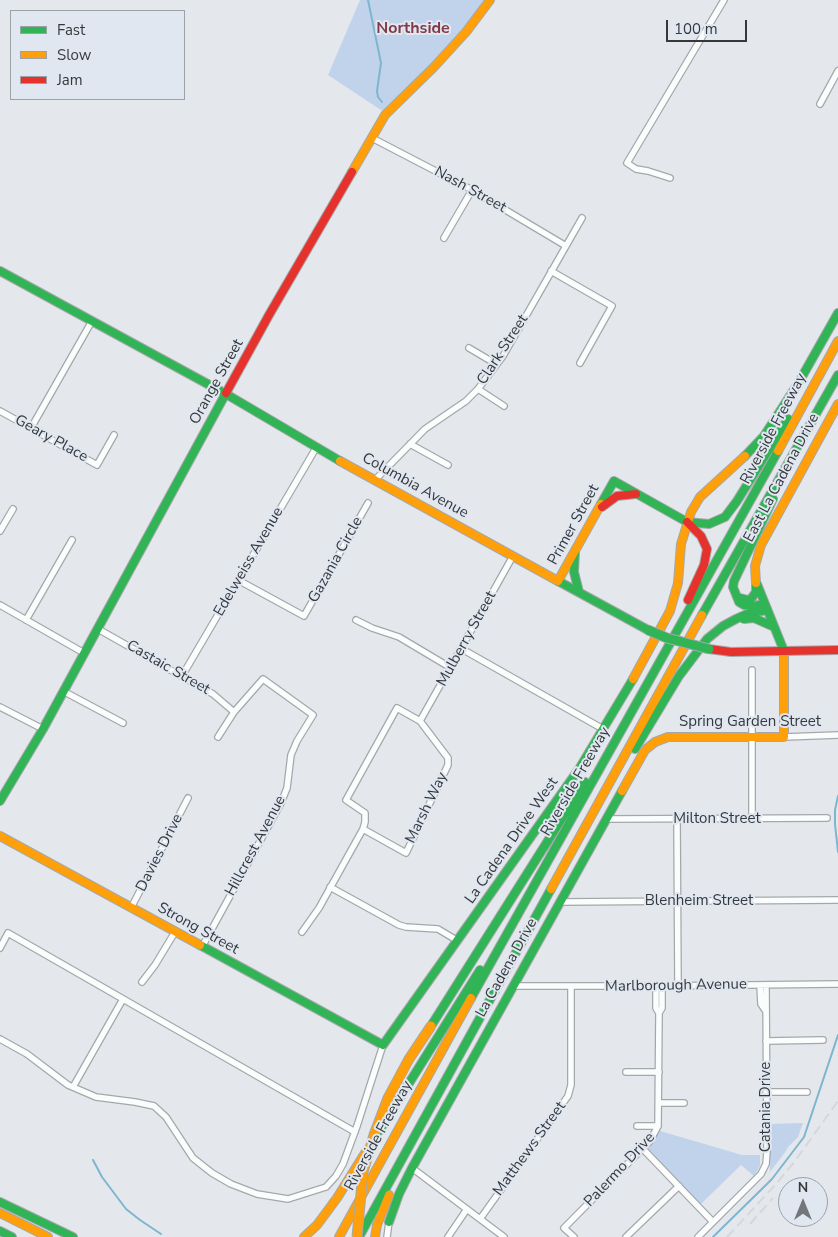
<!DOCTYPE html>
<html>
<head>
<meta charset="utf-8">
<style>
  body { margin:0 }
  #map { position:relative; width:838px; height:1237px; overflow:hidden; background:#e4e8ec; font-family:"Nunito Sans",sans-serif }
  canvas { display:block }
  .legend { position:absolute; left:10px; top:10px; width:175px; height:90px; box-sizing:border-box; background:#e0e7f0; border:1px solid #9ca1a8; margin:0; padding:6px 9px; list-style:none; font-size:15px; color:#36393c }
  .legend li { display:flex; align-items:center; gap:10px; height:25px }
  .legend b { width:25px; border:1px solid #9ca1a8 }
  .north { position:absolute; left:778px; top:1177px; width:50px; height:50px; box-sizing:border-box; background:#e0e7f0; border:1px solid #9ca1a8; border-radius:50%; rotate:0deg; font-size:14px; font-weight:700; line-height:20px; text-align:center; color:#36393c }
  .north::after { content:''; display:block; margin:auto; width:18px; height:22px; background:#73767a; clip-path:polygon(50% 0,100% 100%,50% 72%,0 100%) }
  .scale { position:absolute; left:666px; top:20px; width:81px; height:22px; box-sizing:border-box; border:2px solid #36393c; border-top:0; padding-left:6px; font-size:15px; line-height:18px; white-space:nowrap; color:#36393c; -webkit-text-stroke:4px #e0e7f0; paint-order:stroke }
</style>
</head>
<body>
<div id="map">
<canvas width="838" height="1237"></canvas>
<ul class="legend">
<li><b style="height:6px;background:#30b455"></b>Fast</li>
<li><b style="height:6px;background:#ff9f0a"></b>Slow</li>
<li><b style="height:6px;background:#e5322d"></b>Jam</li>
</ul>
<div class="north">N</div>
<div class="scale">100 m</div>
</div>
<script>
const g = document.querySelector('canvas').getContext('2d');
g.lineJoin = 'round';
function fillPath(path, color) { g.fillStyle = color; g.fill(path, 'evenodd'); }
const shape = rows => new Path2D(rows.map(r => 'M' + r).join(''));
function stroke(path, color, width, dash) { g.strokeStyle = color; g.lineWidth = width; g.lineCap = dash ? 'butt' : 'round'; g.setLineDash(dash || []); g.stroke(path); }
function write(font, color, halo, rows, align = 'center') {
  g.font = font + ' "Nunito Sans",sans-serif'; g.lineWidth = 4; g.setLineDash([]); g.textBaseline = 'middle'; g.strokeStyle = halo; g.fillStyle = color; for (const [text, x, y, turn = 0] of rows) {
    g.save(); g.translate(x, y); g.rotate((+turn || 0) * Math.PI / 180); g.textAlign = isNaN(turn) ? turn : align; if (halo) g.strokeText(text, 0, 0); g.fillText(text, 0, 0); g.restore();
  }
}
const green = shape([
  [360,0,488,0,451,46,384,112,328,75],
  [803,1123,798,1137,788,1147,786,1151,770,1172,769,1124],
  [660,1131,742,1155,760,1155,760,1166,754,1176,741,1165,701,1204,647,1150]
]);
const stream = shape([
  [368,0,381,63,377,91,378,97,382,102],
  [838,796,835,810,835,824,838,852],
  [93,1160,102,1177,126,1209,140,1220,161,1234],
  [713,1237,772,1179,804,1137,838,1035]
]);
const street = shape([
  [820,104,838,71],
  [372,138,472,190,566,246],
  [670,178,648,171,636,169,627,163,724,0],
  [444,238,472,190],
  [551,271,612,306,580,363],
  [469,348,496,364],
  [478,389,504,406],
  [0,411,97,465,114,435],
  [31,428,92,321],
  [410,444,448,465],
  [375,480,425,429,466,401,478,389,503,356,582,218],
  [0,531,13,509],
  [238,580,304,616,368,503],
  [0,605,84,653],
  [26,620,72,540],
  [356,620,372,628,399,637,451,668],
  [98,629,213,694,234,712],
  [462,649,603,729],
  [182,676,316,448],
  [63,691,123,723],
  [0,707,43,729],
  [420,721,513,556],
  [784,737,838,735],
  [752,818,752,670],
  [607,819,827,818],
  [677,819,678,986],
  [330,887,399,925,406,927,438,929,458,941],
  [560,902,838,900],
  [131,908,188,798],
  [302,932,319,908,363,829,365,822,365,813,346,800,397,708,420,721,448,758,448,765,406,853,363,829],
  [202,947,281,803,287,788,291,755,297,741,313,715,263,679,234,712,218,737],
  [0,948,8,933,355,1132],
  [142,982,155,965,175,932],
  [760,985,761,1004,765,1010],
  [513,986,656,986,838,984],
  [659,1013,662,1008,662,986],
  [0,1039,27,1054,68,1085,96,1097,135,1102,154,1106,166,1117,193,1158,212,1173,231,1184,257,1194,288,1199,326,1187,336,1176,343,1164,357,1126,383,1045],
  [766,1041,823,1040],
  [626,1072,659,1072],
  [73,1087,123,999],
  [766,1092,807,1092],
  [659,1103,684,1103],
  [637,1126,658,1126],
  [643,1149,713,1222],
  [412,1168,504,1237],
  [480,1219,568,1096,571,1085,571,987],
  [387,1237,389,1222],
  [448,1237,467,1209],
  [574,1237,564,1228,650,1141,658,1126,659,1013,656,1008,656,986],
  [626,1237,679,1186],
  [698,1237,761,1174,766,1164,767,1151,766,985]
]);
const fast = shape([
  [0,271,226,394,340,461],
  [745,456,764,436,799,382,838,313],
  [601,504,614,481,687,522],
  [687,522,709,524,725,517,737,501,788,419],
  [575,552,574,572,579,592],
  [558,581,648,630],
  [757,584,784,651],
  [740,598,748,600,751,599,756,592,756,583],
  [764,604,754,606,744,605,739,602,733,587,734,581,773,499],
  [702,615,838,375],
  [744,619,754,618,772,626],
  [635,749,679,676,707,639,723,626,736,619,747,614,766,610],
  [0,801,43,729,226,393],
  [200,945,383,1045,579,769,633,679],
  [471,998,778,451],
  [431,1026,585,782],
  [379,1131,480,970],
  [0,1202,73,1237],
  [389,1222,399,1194,412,1168,622,791],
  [0,1231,12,1237],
  [359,1237,551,889]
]);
const slow = shape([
  [352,172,385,115,434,67,466,32,490,0],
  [778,451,838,341],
  [340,461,558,581,601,504],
  [756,583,755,566,761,545,838,404],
  [633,679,670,611,678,583,681,544,691,512,700,497,745,456],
  [622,791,645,750,655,742,668,737,784,737,784,651],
  [0,836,200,945],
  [551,889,702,615],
  [0,1213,48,1237],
  [304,1237,317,1225,337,1198,367,1150],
  [339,1237,471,998],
  [375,1237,377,1225,389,1195]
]);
const jam = shape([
  [226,393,269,315,352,172],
  [602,507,617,496,636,494],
  [687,522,701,536,707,549,704,565,688,600],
  [709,649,731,652,838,650]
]);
const rail = shape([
  [750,1224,773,1198],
  [727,1237,776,1184,795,1161,838,1101]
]);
const fastBridge = shape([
  [648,630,667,638,709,649]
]);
const slowBridge = shape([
  [357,1237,363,1172,374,1135,388,1098,409,1059,431,1026]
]);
const streetNames = [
  ["Nash Street",470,190,29],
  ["Clark Street",503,350,-57],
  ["Orange Street",217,382,-61],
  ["Riverside Freeway",774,429,-62],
  ["Geary Place",51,439,29],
  ["East La Cadena Drive",782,478,-62],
  ["Columbia Avenue",415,486,29],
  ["Primer Street",574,525,-61],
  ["Gazania Circle",336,560,-61],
  ["Edelweiss Avenue",249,562,-60],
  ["Mulberry Street",467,639,-61],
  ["Castaic Street",168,668,30],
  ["Spring Garden Street",750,722],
  ["Riverside Freeway",576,782,-60],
  ["Marsh Way",427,808,-64],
  ["Milton Street",717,819],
  ["La Cadena Drive West",512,841,-55],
  ["Hillcrest Avenue",256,846,-62],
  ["Davies Drive",160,853,-63],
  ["Blenheim Street",699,901],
  ["Strong Street",198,929,29],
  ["La Cadena Drive",507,968,-61],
  ["Marlborough Avenue",676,986,-1],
  ["Catania Drive",766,1107,-90],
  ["Riverside Freeway",379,1136,-61],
  ["Matthews Street",530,1149,-54],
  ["Palermo Drive",620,1170,-47]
];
const neighbourhoodNames = [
  ["Northside",413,29]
];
fillPath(green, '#c0d3eb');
stroke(stream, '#7eb5cf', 2);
stroke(street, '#a5a8ab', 8);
stroke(fast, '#a5a8ab', 10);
stroke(slow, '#a5a8ab', 10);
stroke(jam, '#a5a8ab', 10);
stroke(street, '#fbfcfc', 5.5);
stroke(fast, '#30b455', 8);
stroke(slow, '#ff9f0a', 8);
stroke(jam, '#e5322d', 8);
stroke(rail, '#d6d7d8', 2, [10, 5]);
stroke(fastBridge, '#a5a8ab', 11, []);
stroke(slowBridge, '#a5a8ab', 11, []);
stroke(fastBridge, '#30b455', 9);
stroke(slowBridge, '#ff9f0a', 9);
write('15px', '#36393c', '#e0e7f0', streetNames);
write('bold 16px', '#823a48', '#e0e7f0', neighbourhoodNames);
</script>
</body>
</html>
